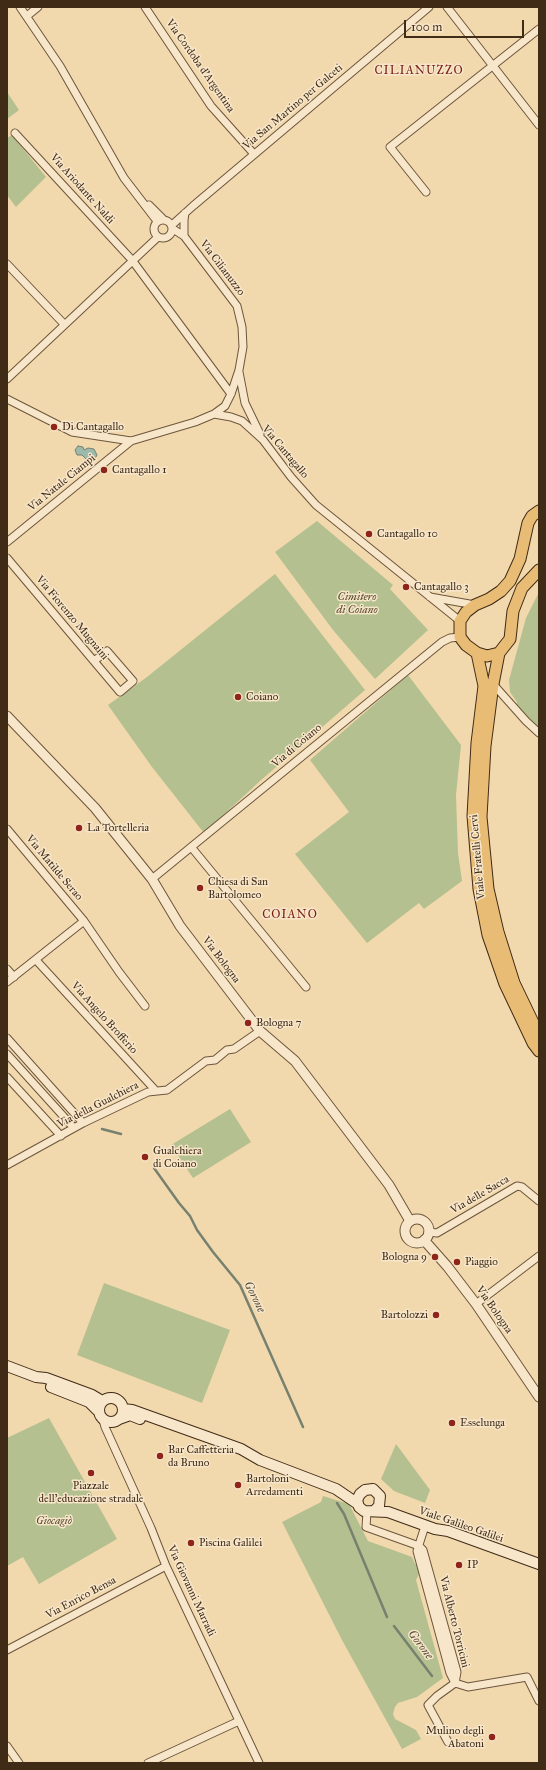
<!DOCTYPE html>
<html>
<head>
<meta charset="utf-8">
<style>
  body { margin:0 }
  #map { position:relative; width:546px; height:1770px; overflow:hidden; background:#f2d8ad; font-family:"IM FELL Great Primer",serif }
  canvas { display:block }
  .frame { position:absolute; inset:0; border:8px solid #402b16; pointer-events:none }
  .scale { position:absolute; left:404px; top:20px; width:120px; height:18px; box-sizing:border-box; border:2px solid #402b16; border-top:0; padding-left:5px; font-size:12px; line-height:14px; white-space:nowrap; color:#402b16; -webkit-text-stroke:3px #f7e6ca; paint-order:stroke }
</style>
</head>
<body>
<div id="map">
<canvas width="546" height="1770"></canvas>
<div class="frame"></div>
<div class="scale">100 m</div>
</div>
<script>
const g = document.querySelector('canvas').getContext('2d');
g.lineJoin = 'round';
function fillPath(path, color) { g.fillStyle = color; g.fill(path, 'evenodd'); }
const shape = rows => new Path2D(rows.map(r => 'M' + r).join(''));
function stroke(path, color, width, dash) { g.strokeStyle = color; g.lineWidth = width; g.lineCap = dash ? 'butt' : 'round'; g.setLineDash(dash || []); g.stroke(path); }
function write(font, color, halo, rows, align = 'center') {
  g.font = font + ' "IM FELL Great Primer",serif'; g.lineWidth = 3; g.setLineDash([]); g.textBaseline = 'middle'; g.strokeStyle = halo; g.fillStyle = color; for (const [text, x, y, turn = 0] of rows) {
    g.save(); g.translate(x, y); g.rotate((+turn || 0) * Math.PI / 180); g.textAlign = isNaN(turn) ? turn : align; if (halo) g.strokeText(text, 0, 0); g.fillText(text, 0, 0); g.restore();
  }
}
const green = shape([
  [7,92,19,110,7,119],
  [12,135,46,177,16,207,7,195,7,138],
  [317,521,393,585,390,589,428,630,375,679,333,630,275,552],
  [275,574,365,690,260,781,204,833,152,767,108,705,147,677],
  [539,592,539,729,527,719,516,704,517,702,510,692,509,680,526,618],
  [408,675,461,745,456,795,458,853,462,881,424,909,419,903,367,943,295,854,349,812,310,760],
  [230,1109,251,1142,193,1178,171,1145],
  [104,1283,230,1330,202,1403,77,1355],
  [49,1418,117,1539,39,1584,23,1557,7,1566,7,1438],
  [396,1444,430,1490,425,1503,394,1491,381,1479],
  [323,1496,349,1504,368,1541,412,1557,415,1564,420,1567,421,1570,416,1580,443,1678,417,1697,398,1703,395,1707,393,1714,395,1719,416,1730,421,1739,402,1749,342,1640,282,1522,321,1502]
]);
const water = shape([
  [78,446,83,447,84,450,88,448,94,449,97,455,96,457,91,462,88,461,82,455,77,455,75,450,78,446]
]);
const stream = shape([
  [102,1129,121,1134],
  [154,1168,179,1203,190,1216,197,1230,213,1252,240,1285,303,1427],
  [337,1503,344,1514,387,1617],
  [394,1626,432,1676]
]);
const minor = shape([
  [20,7,60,66,124,178,157,221],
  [145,7,211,106,254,154],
  [447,7,539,125],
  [27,16,38,7],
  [15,133,132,260,231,394],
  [426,192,390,147,539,29],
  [149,205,163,219],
  '154 229a9 9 0 1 1 18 0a9 9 0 1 1-18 0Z',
  [172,225,193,206,429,7],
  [173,229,184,236,237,306,242,327,243,347,239,370,231,394,225,406,214,414],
  [184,236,184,220,185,213],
  [7,264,64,324],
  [239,372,245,403,260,434],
  [7,379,158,237],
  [7,399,72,432,131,441,195,422,214,414,231,417,242,421,263,440,291,477,316,505,460,621],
  [7,542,131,441],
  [7,558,120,692,133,681,107,651,94,661],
  [430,597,475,605],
  [493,684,526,721,539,733],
  [7,829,84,921,7,982],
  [192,848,306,987],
  [152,879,442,642,450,638,460,637],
  [84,921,119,972,145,1006],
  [36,960,156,1091],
  [7,969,14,977],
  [7,1038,83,1123],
  [7,1054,74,1128],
  [7,1077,61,1136],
  [7,1165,83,1123,148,1092,167,1090,206,1061,215,1060,227,1050,234,1049,260,1031],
  [428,1232,437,1233,517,1186,522,1187,539,1201],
  [476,1304,539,1256],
  [103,1420,105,1427,151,1528,166,1566,259,1763],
  [367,1512,366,1527,419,1546,423,1550,457,1672,455,1683],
  [425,1526,417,1551,450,1673,455,1683],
  [7,1650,166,1566],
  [455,1683,468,1687,527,1677,539,1701],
  [448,1742,428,1705,437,1696,455,1683],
  [7,1746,19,1763],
  [148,1763,239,1721]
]);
const tertiary = shape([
  [7,716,95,808,152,879,180,926,260,1031,295,1061,389,1185,410,1221],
  '405 1231a12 12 0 1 1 24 0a12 12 0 1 1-24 0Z',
  [424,1240,447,1266,476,1304,539,1397]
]);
const secondary = shape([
  [7,1366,36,1377,46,1378,92,1395,102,1401],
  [51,1387,89,1402,98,1411],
  '99 1410a12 12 0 1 1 24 0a12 12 0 1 1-24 0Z',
  [123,1409,132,1410,241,1449,260,1460,336,1489,358,1504],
  [119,1419,130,1415,140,1419],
  [374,1511,379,1506,380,1496,373,1489,365,1490,360,1494,357,1500,359,1507,364,1511,388,1512,435,1529,448,1531,539,1564]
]);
const primary = shape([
  [539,570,522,588,513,611,510,639,499,653,493,684,485,746,481,817,488,889,498,932,514,983,539,1035],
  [477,653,484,686,477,743,473,816,479,889,488,935,505,984,533,1043,539,1051],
  [499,653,487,656,477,653,466,645,460,637,460,621,466,612,475,605,489,599,501,591,510,581,520,559,528,523,532,516,539,511]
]);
const markers = [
  [54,427,4,"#8f2418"],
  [104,470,4,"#8f2418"],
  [369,534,4,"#8f2418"],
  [406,587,4,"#8f2418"],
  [238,697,4,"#8f2418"],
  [79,828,4,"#8f2418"],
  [200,888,4,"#8f2418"],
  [248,1023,4,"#8f2418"],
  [145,1157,4,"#8f2418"],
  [435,1257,4,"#8f2418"],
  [457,1262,4,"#8f2418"],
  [436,1315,4,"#8f2418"],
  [452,1423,4,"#8f2418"],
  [160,1456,4,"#8f2418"],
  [91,1473,4,"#8f2418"],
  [238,1485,4,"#8f2418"],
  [191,1543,4,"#8f2418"],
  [459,1565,4,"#8f2418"],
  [492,1737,4,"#8f2418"]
];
const streetNames = [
  ["Via Cordoba d'Argentina",200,66,55],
  ["Via San Martino per Galceti",293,107,-40],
  ["Via Ariodante Naldi",82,189,48],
  ["Via Cilianuzzo",222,268,53],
  ["Via Cantagallo",285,452,50],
  ["Via Natale Ciampi",62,483,-39],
  ["Via Fiorenzo Mugnaini",72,618,50],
  ["Via di Coiano",297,746,-40],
  ["Viale Fratelli Cervi",478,857,-95],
  ["Via Matilde Serao",54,868,50],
  ["Via Bologna",221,960,53],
  ["Via Angelo Brofferio",104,1018,48],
  ["Via della Gualchiera",98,1105,-27],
  ["Via delle Sacca",480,1195,-30],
  ["Via Bologna",494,1310,55],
  ["Viale Galileo Galilei",461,1525,19],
  ["Via Giovanni Marradi",191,1591,65],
  ["Via Enrico Bensa",81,1598,-28],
  ["Via Alberto Torricini",454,1622,76]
];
const poiNames = [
  ["Di Cantagallo",62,427],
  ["Cantagallo 1",112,470],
  ["Cantagallo 10",377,534],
  ["Cantagallo 3",414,587],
  ["Coiano",246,697],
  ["La Tortelleria",87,828],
  ["Chiesa di San",208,882],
  ["Bartolomeo",208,895],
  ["Bologna 7",256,1023],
  ["Gualchiera",153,1151],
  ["di Coiano",153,1164],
  ["Bologna 9",427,1257,"right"],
  ["Piaggio",465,1262],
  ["Bartolozzi",428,1315,"right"],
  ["Esselunga",460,1423],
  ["Bar Caffetteria",168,1450],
  ["da Bruno",168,1463],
  ["Bartoloni",246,1479],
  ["Arredamenti",246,1492],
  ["Piazzale",91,1486,"center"],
  ["dell'educazione stradale",91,1499,"center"],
  ["Piscina Galilei",199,1543],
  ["IP",467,1565],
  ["Mulino degli",484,1731,"right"],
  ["Abatoni",484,1744,"right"]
];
const parkNames = [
  ["Cimitero",357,597],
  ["di Coiano",357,610],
  ["Giocagiò",54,1521]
];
const neighbourhoodNames = [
  ["CILIANUZZO",419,71],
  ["COIANO",290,915]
];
const waterNames = [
  ["Gorone",254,1297,64],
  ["Gorone",420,1645,53]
];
fillPath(green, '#b4c08f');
fillPath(water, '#9bbaab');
stroke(water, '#77816f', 1);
stroke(stream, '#77816f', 2.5);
stroke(minor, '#6c563c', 9);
stroke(tertiary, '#6c563c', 11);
stroke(secondary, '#402b16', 12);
stroke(primary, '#402b16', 13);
stroke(minor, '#f7e6ca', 7);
stroke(tertiary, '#f7e6ca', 9);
stroke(secondary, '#f7e6ca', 10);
stroke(primary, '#e9bc76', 11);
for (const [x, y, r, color] of markers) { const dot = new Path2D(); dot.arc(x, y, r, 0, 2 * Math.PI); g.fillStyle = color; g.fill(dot); stroke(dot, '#f7e6ca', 1.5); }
write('11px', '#402b16', '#f7e6ca', streetNames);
write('11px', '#402b16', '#f7e6ca', poiNames, 'left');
write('italic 11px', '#57492e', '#f7e6ca', parkNames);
g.letterSpacing = '1px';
write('12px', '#7a1f14', '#f7e6ca', neighbourhoodNames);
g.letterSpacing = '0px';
write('italic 12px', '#574f3b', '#f7e6ca', waterNames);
</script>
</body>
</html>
